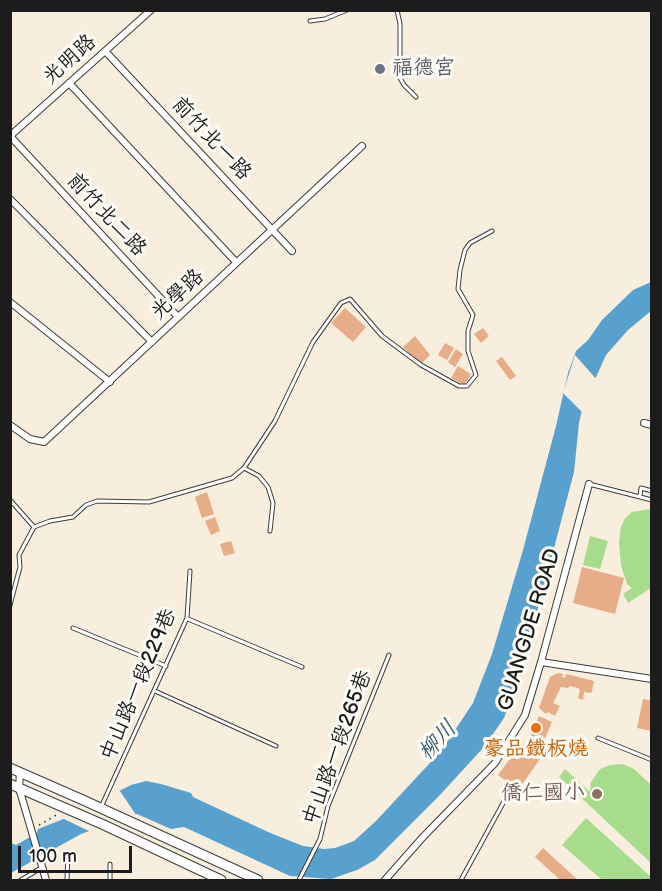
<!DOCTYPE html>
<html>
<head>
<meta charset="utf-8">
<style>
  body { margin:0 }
  #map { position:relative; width:662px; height:891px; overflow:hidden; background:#f8eede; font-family:"Balsamiq Sans",sans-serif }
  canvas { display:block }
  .frame { position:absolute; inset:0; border:12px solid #1c1c1c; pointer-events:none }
  .scale { position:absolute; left:18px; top:846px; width:114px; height:27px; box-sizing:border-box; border:3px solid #1c1c1c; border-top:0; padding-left:8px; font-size:18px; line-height:21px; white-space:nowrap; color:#1c1c1c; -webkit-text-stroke:4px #fdfcf7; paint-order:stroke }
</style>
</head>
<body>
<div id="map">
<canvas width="662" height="891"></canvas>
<div class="frame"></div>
<div class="scale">100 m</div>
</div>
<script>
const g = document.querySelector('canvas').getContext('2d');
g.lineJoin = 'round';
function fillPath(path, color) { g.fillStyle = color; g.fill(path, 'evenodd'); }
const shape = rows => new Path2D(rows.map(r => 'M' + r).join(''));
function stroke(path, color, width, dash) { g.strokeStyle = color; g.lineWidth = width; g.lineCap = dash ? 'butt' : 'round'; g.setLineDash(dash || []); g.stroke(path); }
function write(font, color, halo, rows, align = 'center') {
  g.font = font + ' "Balsamiq Sans","LXGW WenKai TC",sans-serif'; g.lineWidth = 6; g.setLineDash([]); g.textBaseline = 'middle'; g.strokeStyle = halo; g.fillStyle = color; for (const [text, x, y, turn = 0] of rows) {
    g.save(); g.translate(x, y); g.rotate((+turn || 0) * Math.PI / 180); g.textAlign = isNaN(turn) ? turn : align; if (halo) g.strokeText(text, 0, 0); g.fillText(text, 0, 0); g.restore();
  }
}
const green = shape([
  [651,509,651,588,628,603,623,594,632,588,627,584,621,566,619,541,621,527,625,518,632,512],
  [590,536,608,541,600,569,583,565],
  [623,764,634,769,651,785,651,863,559,777,565,769,590,792,591,782,600,769,610,765],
  [586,818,651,877,651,880,602,880,562,845]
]);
const water = shape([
  [651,282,651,311,628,330,606,355,583,406,579,423,574,472,542,594,513,695,504,718,484,747,439,796,375,860,357,870,331,879,290,876,184,827,171,829,137,814,81,834,11,873,11,843,16,845,37,833,38,829,61,820,131,785,146,781,161,784,191,793,193,797,268,832,303,846,324,849,335,848,354,841,376,821,441,751,473,703,492,654,523,550,556,426,568,373,576,351,588,340,602,320,633,290]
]);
const pier = shape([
  [575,355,598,381,584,414,563,393],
  [118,788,136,815,93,833,60,817]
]);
const building = shape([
  [345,308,366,327,353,342,331,323],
  [483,328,489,336,481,343,474,334],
  [415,336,430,355,421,364,403,347],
  [445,343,454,348,447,360,438,355],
  [456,349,463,354,455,367,448,362],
  [502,357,516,376,510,380,496,361],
  [458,366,471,374,464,385,451,378],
  [207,492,214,514,202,518,195,497],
  [215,517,220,531,211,535,205,521],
  [231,541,235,553,224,556,220,544],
  [582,567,624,578,615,614,573,603],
  [558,673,563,674,562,677,565,678,566,674,594,681,592,691,591,693,584,692,583,700,578,698,580,690,578,688,570,686,568,688,561,687,553,703,560,706,555,716,548,712,546,714,539,708,550,677],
  [643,699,652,701,652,731,637,728],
  [539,716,552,722,540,750,527,744],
  [521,744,540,759,518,790,498,775],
  [543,848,578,880,560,880,535,857]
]);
const path = shape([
  [39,825,58,814]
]);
const lane = shape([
  [397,10,400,24,400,78,404,85,416,97],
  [310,21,325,19,347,10],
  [244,468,259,476,268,487,273,503,270,531],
  [589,484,652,500],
  [640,496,641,488,652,491],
  [10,500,34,527],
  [10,605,20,567,19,555,34,527,50,521,73,517,86,505,97,501,149,502,232,478,244,468,275,421,313,342,341,303,350,299,382,336,421,365,459,386,467,386,476,375,468,351,468,331,473,315,458,289,460,270,465,250,470,243,492,231],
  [188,619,302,667],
  [73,628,166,666],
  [155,691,276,746],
  [598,738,652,760],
  [102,805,187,618,190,571],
  [110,864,110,880],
  [21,880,41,868],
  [67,880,68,853],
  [299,880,320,839,328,806,389,655],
  [461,880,507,796]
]);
const street = shape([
  [151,10,10,136,178,317],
  [105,51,292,251],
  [69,83,236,262],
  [10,199,152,342],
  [10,302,110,382],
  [644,423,652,425],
  [10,425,30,439,44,442,362,146],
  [541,662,652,679],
  [20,772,19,788,46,880],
  [385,880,423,837,495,763,525,715,541,662,589,484]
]);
const primary = shape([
  [10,768,83,800,258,880],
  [10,784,104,825,221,880]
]);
const markers = [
  [380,69,6,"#6b7280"],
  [536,728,6,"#e8710a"],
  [597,794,6,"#8d6e63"]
];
const streetNames = [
  ["光明路",70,60,-42],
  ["前竹北一路",211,139,47],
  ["前竹北二路",106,215,47],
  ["光學路",178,295,-43],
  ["GUANGDE ROAD",530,630,-73],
  ["中山路一段229巷",139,685,-67],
  ["中山路一段265巷",338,748,-70]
];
const worshipNames = [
  ["福德宮",392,69]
];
const foodNames = [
  ["豪品鐵板燒",536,750]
];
const educationNames = [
  ["僑仁國小",585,794]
];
const waterNames = [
  ["柳川",438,741,-46]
];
fillPath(green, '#a7dc8c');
fillPath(water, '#58a1cf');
fillPath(pier, '#f8eede');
fillPath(building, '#e7ac88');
stroke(lane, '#3d3c39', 5);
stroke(street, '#3d3c39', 8);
stroke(primary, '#3d3c39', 11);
stroke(path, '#3d3c39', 1.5, [1.5, 4.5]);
stroke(lane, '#fff', 3);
stroke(street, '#fff', 6);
stroke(primary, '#fff', 9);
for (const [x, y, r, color] of markers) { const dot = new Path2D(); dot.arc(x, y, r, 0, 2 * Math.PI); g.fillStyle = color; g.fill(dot); stroke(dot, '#fdfcf7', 2); }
write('21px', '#1c1c1c', '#fdfcf7', streetNames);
write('21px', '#5b616d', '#fdfcf7', worshipNames, 'left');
write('21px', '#c56008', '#fdfcf7', foodNames);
write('21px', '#785e54', '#fdfcf7', educationNames, 'right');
write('italic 22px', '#3a5e76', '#fdfcf7', waterNames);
</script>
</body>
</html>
